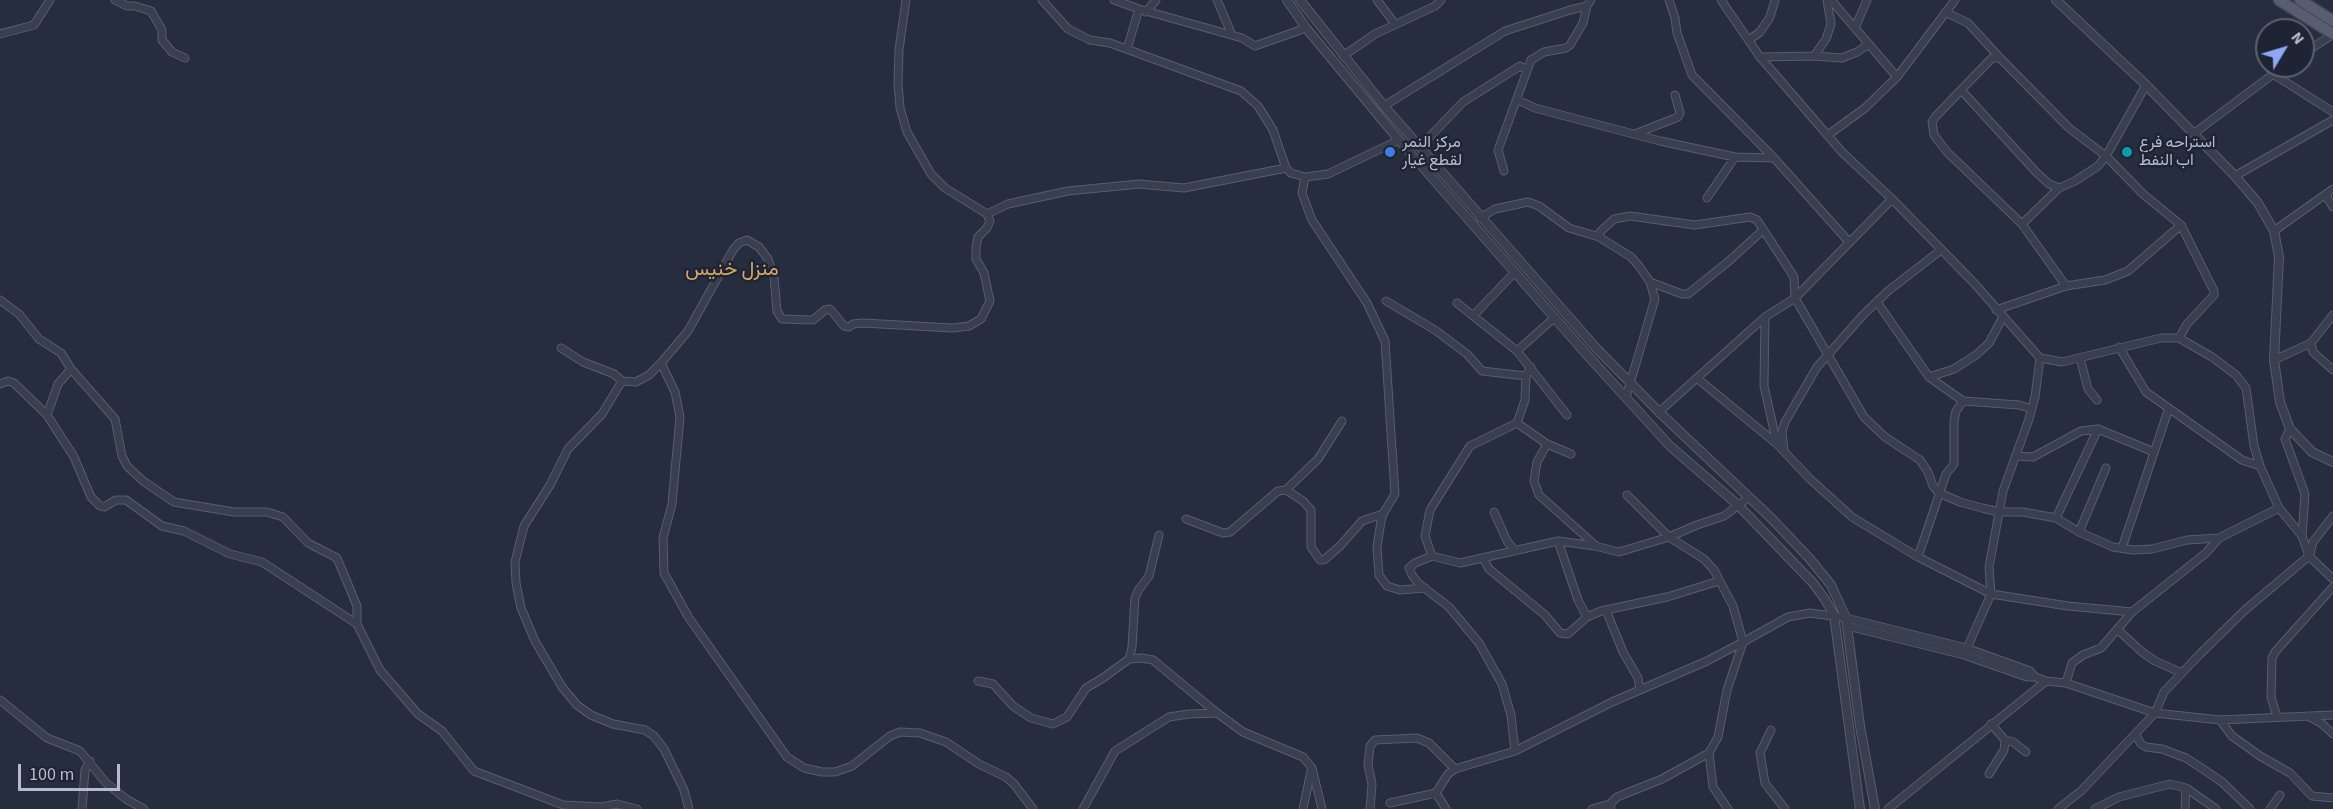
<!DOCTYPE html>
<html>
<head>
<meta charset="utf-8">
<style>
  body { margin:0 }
  #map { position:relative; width:2333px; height:809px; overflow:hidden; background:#252d3f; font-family:"Source Sans 3",sans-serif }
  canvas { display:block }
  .north { position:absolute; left:2255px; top:18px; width:60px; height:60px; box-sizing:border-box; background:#1e2434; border:2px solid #5b6070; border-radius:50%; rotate:52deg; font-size:16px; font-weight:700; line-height:24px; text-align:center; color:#b6bbca }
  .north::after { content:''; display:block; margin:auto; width:21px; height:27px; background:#8ea7f6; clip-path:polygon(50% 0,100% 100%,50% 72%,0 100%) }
  .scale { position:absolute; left:18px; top:764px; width:102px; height:27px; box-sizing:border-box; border:3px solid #b6bbca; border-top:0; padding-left:8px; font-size:18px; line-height:21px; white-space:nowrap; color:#b6bbca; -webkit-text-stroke:4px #1e2434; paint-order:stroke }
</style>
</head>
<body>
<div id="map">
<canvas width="2333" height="809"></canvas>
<div class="north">N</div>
<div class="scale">100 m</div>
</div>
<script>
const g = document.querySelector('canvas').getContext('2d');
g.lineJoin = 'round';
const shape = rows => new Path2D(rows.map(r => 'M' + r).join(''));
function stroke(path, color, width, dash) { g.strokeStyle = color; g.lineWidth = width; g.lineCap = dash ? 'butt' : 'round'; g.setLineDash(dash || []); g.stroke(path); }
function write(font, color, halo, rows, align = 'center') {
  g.font = font + ' "Source Sans 3",Vazirmatn,sans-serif'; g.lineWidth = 5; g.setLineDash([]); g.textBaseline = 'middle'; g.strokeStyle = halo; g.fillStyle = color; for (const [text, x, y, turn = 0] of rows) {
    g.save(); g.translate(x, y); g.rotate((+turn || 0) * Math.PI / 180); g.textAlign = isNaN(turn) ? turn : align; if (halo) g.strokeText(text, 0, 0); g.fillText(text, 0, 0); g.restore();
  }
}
const minor = shape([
  [115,0,127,6,135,6,151,11,162,30,162,40,172,52,185,58],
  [1042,0,1068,29,1090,40,1110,43,1241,91,1258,106,1273,130,1286,168],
  [1114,0,1139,9,1242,38,1255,46,1306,28],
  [1217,0,1232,35],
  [1377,0,1395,24],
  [1669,0,1675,18,1677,33,1692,75,1774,158,1849,242],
  [1721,0,1760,57,1811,116,1842,152,1892,199,1974,283,2040,358,2035,397,2029,419,2003,491,1989,567,1991,594,1964,655],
  [1831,0,1897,77],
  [1146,12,1156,0],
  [1945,12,1968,23,2000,58],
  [1855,28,1867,0],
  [0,34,34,25,50,0],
  [1749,40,1760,32,1770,17,1775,0],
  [1127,49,1139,9],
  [2303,54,2333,34],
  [1343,56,1375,34,1435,6,1441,0],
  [1814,56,1842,58,1857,52,1869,44],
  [1760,57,1814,56,1826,39,1831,24,1827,0],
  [2273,74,2333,112],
  [1962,91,2036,172,2049,184,2059,188],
  [1518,100,1535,108,1660,141,1735,157,1774,158],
  [1384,106,1505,31,1570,10,1587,6,1591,0],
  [1635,134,1678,117,1680,113,1675,95],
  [2193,134,2284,66],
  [1828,135,1865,108,1897,77,1955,0],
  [1420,147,1463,102,1520,66,1527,70],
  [1504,171,1498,150,1531,60,1544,52,1566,48,1570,45,1583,23,1587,6],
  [2235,176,2333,120],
  [1305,177,1302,193,1312,220,1367,303,1385,341,1395,494,1383,514,1381,521,1377,547,1379,575,1387,586,1400,590,1425,588],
  [2326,196,2333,207],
  [1707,198,1735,157],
  [987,214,1008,204,1068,191,1139,184,1184,188,1286,168,1291,173,1305,177,1328,174,1399,140],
  [1480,218,1495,209,1528,202,1539,206,1569,228,1599,237],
  [2022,224,2066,286],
  [2274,231,2333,189],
  [1650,282,1682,294,1688,294,1729,261,1763,230],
  [0,300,19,314,39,339,61,353,71,369,115,419,122,456,127,466,143,481,174,502,234,512,267,512,283,517,308,543,337,558,357,606,357,624,380,670,418,714,442,731,474,771,563,805,602,807,617,804,637,809],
  [1386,301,1435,330,1467,354,1482,371,1526,376],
  [1877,302,1929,377,1963,401,2019,405,2032,409],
  [1457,303,1517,351,1567,415],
  [1996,310,2066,286,2105,280,2128,271,2181,225,2143,194,2106,156,2069,128,2000,58,1992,58,1936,116,1932,122,1934,135,1947,152,2022,224,2059,188,2075,181,2098,166,2106,156,2146,85],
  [2333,315,2311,343,2313,352,2333,370],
  [1473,316,1514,273],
  [1765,317,1764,386,1777,444],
  [2179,338,2187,324,2214,295,2214,291,2181,225],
  [2119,347,2146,392,2242,460,2260,466],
  [561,348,583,362,614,374,622,381,602,414,568,449,550,485,524,526,515,562,516,583,521,608,535,641,562,687,577,705,591,715,613,724,645,730,654,736,664,749,684,790,689,809],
  [1517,351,1554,318],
  [2040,358,2062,362,2161,338,2179,338,2212,357,2236,375,2246,388,2254,446,2260,466,2279,508,2302,536],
  [2080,358,2088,389,2097,400],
  [2274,360,2311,343],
  [661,363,675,392,680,417,672,504,663,538,664,573,689,618,787,757,804,768,822,772,835,772,852,766,890,736,900,732,920,733,946,742,979,764,1006,777,1014,784,1033,809],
  [1531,367,1526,376,1525,400,1517,423,1470,446,1430,510,1425,536,1432,556,1460,563,1558,541,1595,546,1619,552,1669,537,1697,525,1724,516,1748,498],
  [1929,377,1954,369,1976,355,1989,343,2003,317],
  [1698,379,1777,444,1810,479,1852,517,1918,557,1991,594,2068,606,2132,612],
  [622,381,636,382,649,375,661,363,688,331,733,250,739,243,747,240,759,247,768,259,774,277,777,311,782,319,813,320,825,310,830,309,844,326,849,327,853,324,863,323,952,328,969,326,981,319,990,301,984,273,976,259,976,247,978,237,987,228,990,221,987,214,945,188,931,174,907,132,900,108,898,83,899,50,906,0],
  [0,384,8,381,14,383,47,415,74,457,91,497,100,506,104,507,116,500,126,500,162,526,184,531,230,554,262,562,357,624],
  [1626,397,1655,299,1650,282,1639,266,1631,257,1599,237,1600,232,1614,219,1630,216,1695,225,1750,217,1757,220,1794,277,1795,298,1864,417,1885,437,1920,460,1928,472,1933,486,1939,493,1960,502,1982,508,1999,512,2023,512,2056,518,2079,532,2113,547,2133,550,2152,549,2187,540,2219,538,2279,508],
  [1659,412,1765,317,1795,298,1892,199],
  [47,415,58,384,71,369],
  [1517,423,1547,444,1571,454],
  [2290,429,2285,439,2305,494,2302,536,2309,556],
  [1547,444,1537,462,1534,481,1539,495,1595,545],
  [1784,451,1782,432,1785,422,1817,367,1863,315,1888,291,1941,250],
  [2015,456,2033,457,2081,431,2098,429,2154,452],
  [1286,490,1318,459,1342,421],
  [1494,512,1507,541,1515,551],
  [2056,518,2098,429],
  [1186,519,1223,533,1230,532,1278,491,1286,490,1303,501,1311,510,1311,547,1320,560,1324,560,1340,546,1362,521,1383,514],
  [2079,532,2106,468],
  [1558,541,1578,600,1587,617,1601,611,1667,597,1719,581],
  [2122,548,2169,408],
  [2310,554,2313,542,2333,516],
  [1432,556,1415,563,1409,568,1412,575,1418,583,1449,607,1479,643,1502,684,1511,715,1515,751],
  [1918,557,1946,474,1954,464,1954,421,1956,411,1963,401],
  [1483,558,1489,569,1545,615,1560,633,1568,634,1587,617],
  [1606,610,1623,652,1638,678,1640,690],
  [1847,626,1964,655,2027,677,2035,677],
  [2118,630,2142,652,2155,661,2182,673],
  [1129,659,1142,658,1153,660,1217,713,1243,732,1303,757,1312,768,1322,809],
  [978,681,993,684,1013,706,1031,718,1053,724,1067,717,1086,688,1103,678,1129,659,1132,647,1135,598,1139,589,1149,576,1159,535],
  [2066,683,2072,663,2083,655,2101,648,2132,612,2206,553,2219,538],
  [0,700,47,738,80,751,106,783,126,799,144,809],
  [2308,716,2321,723,2333,734],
  [2277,717,2271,697,2272,658,2275,652,2333,587],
  [2220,720,2232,736,2260,756,2290,773,2312,796,2333,798],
  [1991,724,2005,740,2013,742,2026,752],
  [1771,730,1760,753,1765,783,1785,809],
  [2135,734,2141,744,2146,747,2162,749,2186,758,2206,771,2222,782,2250,809],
  [1989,774,2004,750,2005,740],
  [1436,793,1448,774,1455,769,1515,751,1612,702,1707,661,1743,642,1733,606,1714,570,1704,559,1669,537,1627,495],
  [1390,803,1436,793,1446,809],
  [82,809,85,770,90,761],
  [1083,809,1115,751,1169,717,1189,714,1217,713],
  [1303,809,1311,771],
  [1370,809,1372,784,1368,765,1370,746,1375,740,1417,738,1429,743,1455,769],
  [1592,809,1610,804],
  [1611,809,1610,804,1617,797,1662,779,1709,753],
  [1728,809,1713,787,1709,753,1718,737,1727,690,1743,642,1788,617,1810,613,1846,618,1966,648,2030,671,2035,677,2046,681,2066,683,2155,713,2220,720,2333,715],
  [1888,809,2046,681],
  [2058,809,2081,791,2155,713,2164,692,2199,655,2245,610,2309,556,2333,579],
  [2095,809,2119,797,2170,784,2186,788,2216,809],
  [2185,809,2186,788],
  [2270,809,2280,795]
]);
const tertiary = shape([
  [1287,0,1306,28,1399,140,1588,356,1670,446,1738,505,1813,583,1824,598,1834,615,1860,809],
  [1300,0,1384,106,1596,348,1659,412,1771,518,1810,559,1831,585,1846,618,1860,726,1875,809],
  [2056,0,2146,85,2235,176,2258,203,2274,231,2279,257,2274,360,2280,402,2290,429,2312,452,2333,462]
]);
const primary = shape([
  [2279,0,2333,34],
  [2300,0,2333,21]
]);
const markers = [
  [1390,152,6,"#3f7fe0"],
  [2127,152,6,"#0f9aa8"]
];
const poiNames = [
  ["مركز النمر",1402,143],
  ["لقطع غيار",1402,161],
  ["استراحه فرع",2139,143],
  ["اب النفط",2139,161]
];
const quarterNames = [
  ["منزل خنيس",732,271]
];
stroke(minor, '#575d6d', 9);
stroke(tertiary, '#575d6d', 10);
stroke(primary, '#434858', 13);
stroke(minor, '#393f4f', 7);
stroke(tertiary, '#393f4f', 8);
stroke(primary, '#585e6f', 10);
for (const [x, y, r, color] of markers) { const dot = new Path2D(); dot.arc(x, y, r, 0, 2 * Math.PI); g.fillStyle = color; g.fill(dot); stroke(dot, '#1e2434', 2); }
write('16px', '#b6bbca', '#1e2434', poiNames, 'left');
write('20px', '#d4a667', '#1e2434', quarterNames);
</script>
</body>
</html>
